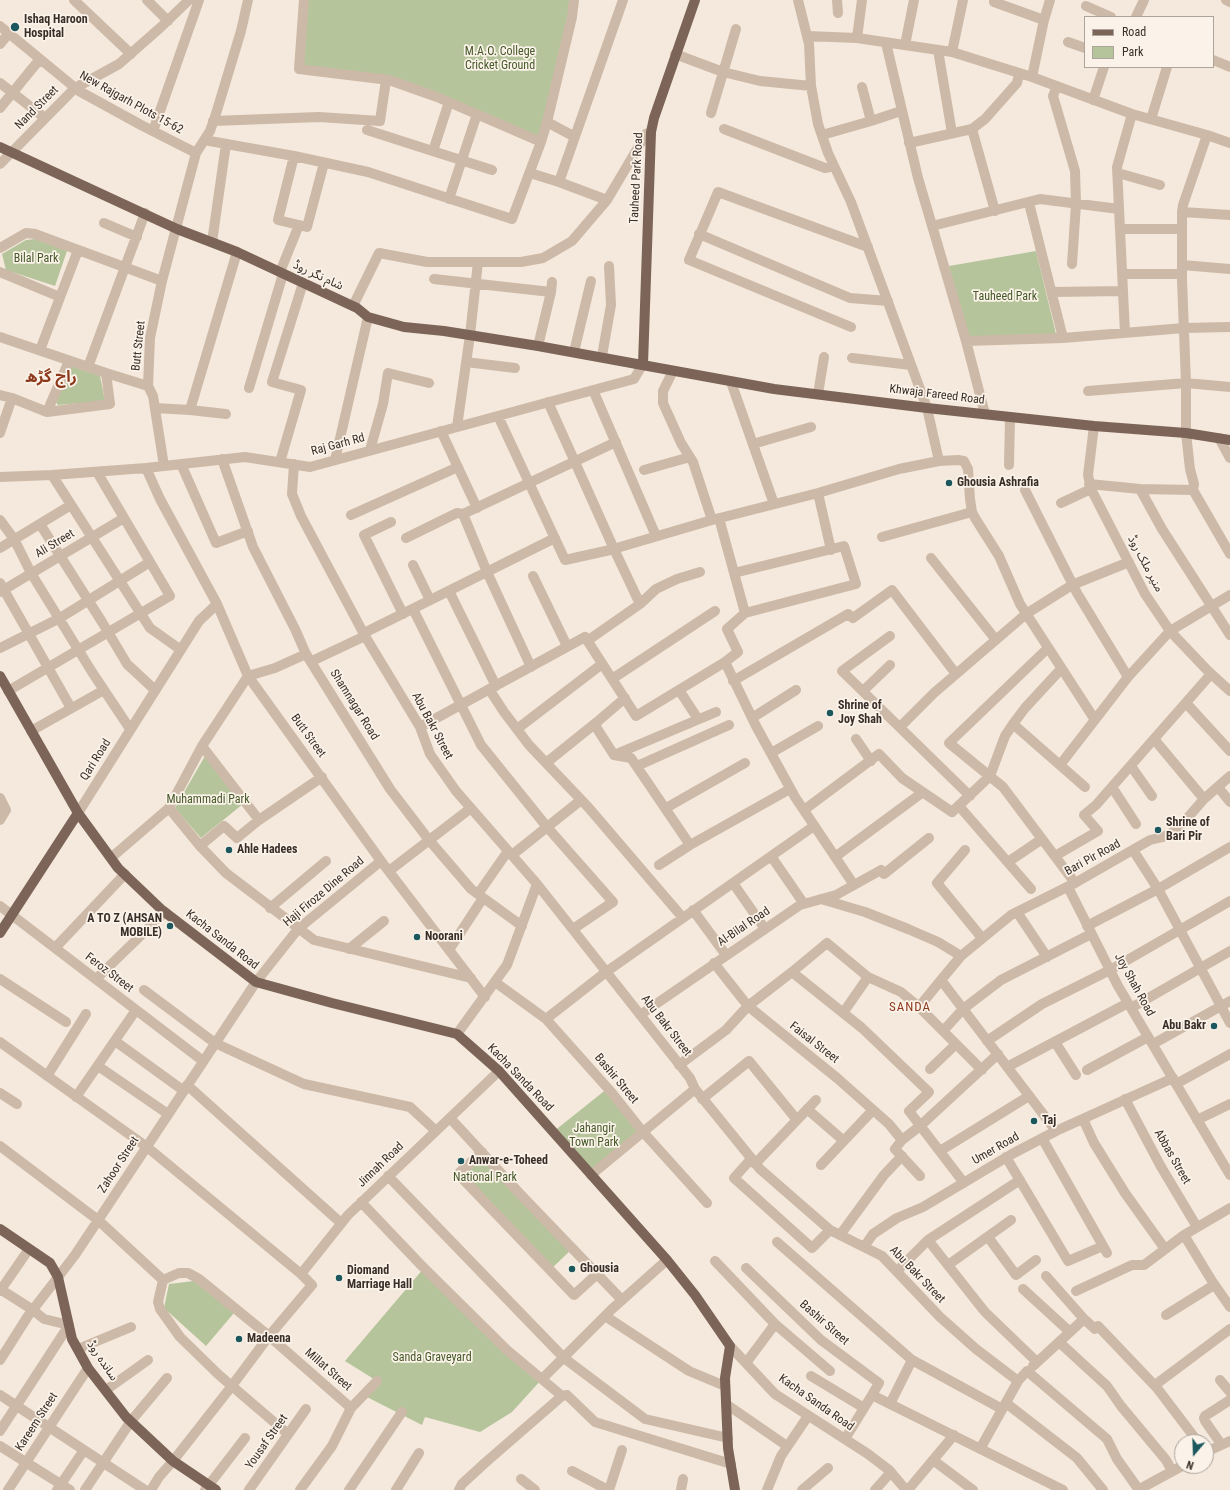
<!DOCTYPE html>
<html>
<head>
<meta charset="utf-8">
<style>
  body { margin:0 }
  #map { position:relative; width:1230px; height:1490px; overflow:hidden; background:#f4e9dc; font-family:"Roboto Condensed",sans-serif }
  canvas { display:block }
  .legend { position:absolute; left:1084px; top:16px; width:130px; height:52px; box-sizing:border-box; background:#fbf3e9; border:1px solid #ada49c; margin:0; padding:5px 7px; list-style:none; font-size:12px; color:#392e28 }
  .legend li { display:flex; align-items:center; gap:8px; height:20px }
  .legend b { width:20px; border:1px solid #ada49c }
  .north { position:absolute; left:1174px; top:1434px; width:40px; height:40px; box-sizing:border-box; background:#fbf3e9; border:1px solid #ada49c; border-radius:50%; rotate:199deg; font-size:11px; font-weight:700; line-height:16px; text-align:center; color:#392e28 }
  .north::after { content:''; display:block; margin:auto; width:14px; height:18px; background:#1b575d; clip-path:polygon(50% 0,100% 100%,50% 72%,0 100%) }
</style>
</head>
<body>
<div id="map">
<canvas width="1230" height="1490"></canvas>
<ul class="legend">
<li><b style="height:5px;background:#7c6558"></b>Road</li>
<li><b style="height:11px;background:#b5c49b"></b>Park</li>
</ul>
<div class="north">N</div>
</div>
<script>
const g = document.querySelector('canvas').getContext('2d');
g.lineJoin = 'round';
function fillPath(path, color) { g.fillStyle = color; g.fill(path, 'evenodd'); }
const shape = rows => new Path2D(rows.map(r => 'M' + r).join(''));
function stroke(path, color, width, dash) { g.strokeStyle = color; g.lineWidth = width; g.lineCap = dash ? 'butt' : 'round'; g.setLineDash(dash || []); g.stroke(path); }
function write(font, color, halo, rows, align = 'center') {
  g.font = font + ' "Roboto Condensed","Noto Sans Arabic",sans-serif'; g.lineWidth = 3.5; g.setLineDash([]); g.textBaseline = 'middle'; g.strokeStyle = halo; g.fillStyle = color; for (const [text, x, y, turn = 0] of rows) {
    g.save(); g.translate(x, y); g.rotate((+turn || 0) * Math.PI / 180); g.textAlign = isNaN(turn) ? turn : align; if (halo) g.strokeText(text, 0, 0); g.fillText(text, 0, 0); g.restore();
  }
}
const green = shape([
  [307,0,574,0,541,142,386,80,299,69],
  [35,239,67,251,55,286,6,270,2,254,26,240],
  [1036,251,1056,334,969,338,949,266],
  [71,366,100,376,105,401,58,405,55,401],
  [205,756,243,804,201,838,175,808],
  [608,1088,643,1132,591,1175,553,1132],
  [482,1152,572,1249,550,1270,458,1174],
  [424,1268,542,1379,512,1412,480,1432,425,1417,422,1425,363,1395,377,1381,345,1361],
  [194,1281,234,1313,206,1346,164,1308,169,1284]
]);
const minor = shape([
  [74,0,131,54],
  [147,0,168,21],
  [304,0,299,69,389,80,437,97,541,142],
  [837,0,838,13],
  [1226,0,1230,2],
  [994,2,1044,20],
  [1086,6,1111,17],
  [1136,17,1144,0],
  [0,26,79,91,141,125,196,153],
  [807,36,857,38,952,52,1032,77,1132,114,1207,135,1230,143],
  [857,38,862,0],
  [1068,42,1085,48],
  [886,43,918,178,966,341,985,414],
  [0,44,9,33],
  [905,45,914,0],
  [938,50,952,133],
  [952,52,963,0],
  [675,54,723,72,760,81,811,86],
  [1213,60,1230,67],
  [1032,77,1044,20,1050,0],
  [0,83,45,118],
  [1057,86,1053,96,1075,171,1076,204,1072,264],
  [862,87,871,121,901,111],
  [1093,100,1104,67],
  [0,108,40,59],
  [711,113,736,29],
  [1151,119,1167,67],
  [213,121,319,117,380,121,386,80],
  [547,122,575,137],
  [724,129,825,168,834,166],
  [972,129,995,211],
  [367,130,492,170],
  [153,131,199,0],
  [822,135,871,121],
  [1207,135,1183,205,1182,212,1182,280,1186,383,1186,433,1190,469,1194,484,1193,490,1230,554],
  [204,140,294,156,368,172,512,219,541,142,547,122,572,17,574,0],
  [909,143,972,129,985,119,1017,83,1019,74],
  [433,151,449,102],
  [294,156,278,220,307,227,324,163],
  [0,164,75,88,119,64,161,27,189,0],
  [530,173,559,182,623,0],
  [1118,173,1160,185],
  [559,182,607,200],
  [449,199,477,114],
  [1029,203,1063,338],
  [1182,212,1230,215],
  [104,223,137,237],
  [932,226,1040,199,1119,209],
  [1120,229,1182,229],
  [699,234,850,298,888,301],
  [212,242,226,144],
  [0,248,26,233,35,234,162,281],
  [1182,265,1230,269],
  [0,272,60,297],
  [280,272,299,225],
  [1123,274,1182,274],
  [434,279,551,292],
  [1052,292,1123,291],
  [353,306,379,253,427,262,521,262,543,258,572,241,607,200,646,134,651,132],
  [851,327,689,260,718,192,868,247],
  [1125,333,1117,167,1132,114],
  [0,337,106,373,148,386],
  [966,341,1063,338,1184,328,1230,327],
  [538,346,551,292,552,282],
  [40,350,78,250],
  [574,352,591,281],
  [602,356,611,305,609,266],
  [852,358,911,365],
  [466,362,515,368],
  [88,367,145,213],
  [673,371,663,391,663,403,681,443,693,462,712,520],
  [731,382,774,504],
  [249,388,283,274],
  [593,390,656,536],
  [1088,391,1186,383,1230,387],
  [818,394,824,357],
  [0,395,12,398,47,412,110,404,106,373],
  [548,402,614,549,640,604],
  [155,408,190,410,226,414],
  [190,410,237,252],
  [47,412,69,361],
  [498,416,565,560,610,550,712,520,818,493,899,469,939,461,927,408,851,202,828,153,818,124,811,86,809,44,798,0],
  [1094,426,1088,475,1091,489,1145,594,1170,631,1208,671,1230,691],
  [457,427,470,335,478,262],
  [441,431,477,508],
  [0,433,12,398],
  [1219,438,1230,458],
  [753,444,811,427],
  [370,450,383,404,388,373,429,383],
  [222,459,253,547,295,629,306,654,390,789,429,840,471,889,522,926],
  [335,460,368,317],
  [939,461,958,460,964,461,968,469,970,499,972,512,975,518,999,556,1020,604,1095,720],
  [280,462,301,390,272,382,303,283],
  [181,464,216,543,248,531],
  [294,464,292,494,301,516,365,636,420,727,430,754,456,791,537,884,690,1078,695,1089,760,1169,830,1230,882,1256,940,1317,976,1349,1018,1381,1027,1371,1107,1439,1117,1459,1139,1490],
  [1009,465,1010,417],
  [164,466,153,396,148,386,150,338,162,281,196,153,210,131,215,117,241,31,248,0],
  [146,468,160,499,217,604,248,676,381,861,485,997],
  [644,470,690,457],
  [52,475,150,628,181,650],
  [0,477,52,475,146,468,245,457,310,467,634,379,643,364],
  [1089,484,1140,489,1193,490],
  [1140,489,1162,529,1230,635],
  [1025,490,1077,593,1128,677],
  [818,493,831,550],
  [1061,503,1091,489],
  [463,514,487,572,531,667],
  [351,515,458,467],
  [719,518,745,613,856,584,844,546,734,573],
  [0,520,14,539,31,573,92,672,130,729],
  [391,522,364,535,403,614],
  [40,524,102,622,127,664,155,690],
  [882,537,972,512],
  [406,538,457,513,463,514,616,442],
  [0,548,71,505],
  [931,558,996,640],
  [413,565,430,600],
  [533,576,567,646],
  [0,583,71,708],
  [449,591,496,686],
  [0,592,124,518],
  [413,609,481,745,547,827,613,902,573,929],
  [364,633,555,538],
  [890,636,842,671,970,796],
  [587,641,640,604,656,589,677,579,700,572],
  [0,648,60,618,150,562],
  [1048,648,949,743,1003,787,1075,883],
  [312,661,365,636],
  [725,662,756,726,795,797,854,885],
  [1061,669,1025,708,1013,724,1085,787],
  [612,679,715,611],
  [733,681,848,614,853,618,892,590,956,674],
  [489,689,504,712,529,745,588,807,683,918],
  [679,690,698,719],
  [8,691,170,596,97,472],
  [863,691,890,665],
  [625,698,597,722,596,727,614,755,631,758,690,845],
  [1186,703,1230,751],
  [752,718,796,690],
  [420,727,585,637,636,716,725,662,738,652,727,629,745,613],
  [900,727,934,693,1026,614,1072,585,1129,562],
  [517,729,602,664],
  [31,731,104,690],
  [856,739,871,761],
  [1154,739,1204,799],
  [202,746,259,820],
  [771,753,818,726],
  [614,755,716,712],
  [546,763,597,722],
  [1060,765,1128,677,1170,631,1230,595],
  [637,766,729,725],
  [1131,766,1152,796],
  [1112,787,1136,824],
  [1218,787,1230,802],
  [0,798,6,810,0,820],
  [959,806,1031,889],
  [169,808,200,846,226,873,314,940,471,978],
  [666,808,745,763],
  [804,810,879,754,902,778,952,812,990,776,1005,736,1013,724],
  [78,813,199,621,217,604],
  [200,846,224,826,237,838,259,820,322,777],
  [965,850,937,883,982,938],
  [1133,850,1158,889,1230,1023],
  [512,855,581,800],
  [771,856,804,904],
  [1055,856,1098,831,1084,815,1096,805,1211,674],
  [112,857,169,808,202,746,248,676,275,668,306,654],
  [835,857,923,792],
  [1008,862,1042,839],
  [659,865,690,845,790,789],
  [389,871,471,808],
  [733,883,765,929],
  [1068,887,1118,986,1230,1175],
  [478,894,508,851],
  [821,899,865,912,908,929,938,942,961,956],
  [0,906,203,1061],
  [270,908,326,861],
  [693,910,726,955],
  [1017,912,1047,957],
  [1087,926,1158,889,1230,847],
  [55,948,125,874],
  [349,949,384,921],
  [449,950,483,898],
  [714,963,748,1006,837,1078,889,1124,902,1140],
  [792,972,862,1028,929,1092,909,1111,964,1183],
  [0,979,66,1022],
  [96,979,165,912],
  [495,982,546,1019,612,1093,643,1132,707,1203],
  [144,990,215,1043,304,1084,410,1107,436,1131],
  [919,1007,941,980],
  [1131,1008,1230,951],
  [843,1013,868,977],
  [640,1015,800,905,836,895,881,870,884,874,929,838],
  [546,1019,606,972,814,826],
  [943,1031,963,1009,1001,980,1091,934],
  [457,1034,507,965,537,884],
  [115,1041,184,1091],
  [987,1041,1042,1004,1110,970,1230,901],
  [0,1042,147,1147,301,1274],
  [1055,1042,1076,1075],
  [1153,1044,1230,1001],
  [679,1065,726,1030,748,1006,792,972,827,943,868,977,901,992,919,1007,982,1070],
  [98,1066,168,1114],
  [1007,1067,1128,1003],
  [930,1069,956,1044],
  [1087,1070,1148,1037],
  [47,1076,86,1014],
  [1176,1084,1230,1054],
  [187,1085,341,1223],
  [0,1093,17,1104],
  [76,1097,136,1010],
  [702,1099,749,1061,797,1120],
  [1125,1099,1160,1165,1197,1227],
  [807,1109,844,1141],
  [450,1118,521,1195,622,1300],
  [1083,1119,1094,1143,1125,1193,1165,1249],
  [1197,1120,1230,1104],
  [1056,1131,941,980,961,956,1011,915,1075,883,1150,840,1163,837,1177,830,1204,799,1230,776],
  [1042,1138,1107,1253],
  [0,1146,98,1220,163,1280,158,1302,160,1309,180,1337,219,1375,288,1434],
  [940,1151,1029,1096],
  [482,1152,458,1174,574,1295,597,1274],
  [1006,1157,1068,1261,1103,1246],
  [751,1159,734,1178,812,1248,830,1230],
  [755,1164,816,1100],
  [821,1165,873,1110],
  [591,1175,695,1089],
  [388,1176,564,1358,645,1419,728,1438],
  [920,1176,895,1149,902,1140,920,1126,998,1054],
  [361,1202,421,1265,507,1350,562,1396],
  [840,1235,884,1175,902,1156],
  [1184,1235,1212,1281,1230,1307],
  [988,1237,1016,1275,1036,1260],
  [928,1240,985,1312,1037,1362],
  [777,1242,912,1360,1002,1409],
  [864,1247,873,1234,897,1218,923,1207,1012,1154,1056,1131,1173,1078],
  [715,1261,775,1324],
  [948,1265,1011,1220],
  [746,1268,821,1340,879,1383,872,1395],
  [897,1271,928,1240,1020,1180],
  [1046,1276,1084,1319,1095,1329,1098,1326,1157,1388,1198,1442],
  [163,1280,179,1273,188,1273,199,1279,269,1336,351,1408,332,1446,300,1490],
  [0,1289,33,1310,44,1319,69,1325,0,1431],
  [1023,1289,1070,1332],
  [0,1291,29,1249],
  [1076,1291,1132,1265,1144,1265,1184,1235,1230,1208],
  [1166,1315,1214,1285],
  [605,1316,689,1371,725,1386],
  [1059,1342,1107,1386,1121,1406,1166,1460,1172,1471],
  [730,1346,775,1394,868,1454,889,1470,906,1490],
  [78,1349,131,1327],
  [0,1360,28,1316,75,1255,256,982,298,929,381,861],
  [746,1363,775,1324,830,1371],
  [1033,1366,1084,1319],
  [811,1376,864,1408],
  [542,1379,612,1309,667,1260],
  [1220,1380,1230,1392],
  [1155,1385,1230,1329],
  [106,1390,148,1360],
  [0,1395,145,1490],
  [1006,1403,1077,1458,1103,1490],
  [726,1404,787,1446],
  [890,1404,912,1360],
  [351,1408,377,1381],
  [845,1439,872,1395,1063,1490],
  [1221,1444,1205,1421,1204,1418,1205,1416,1230,1400],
  [0,1446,70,1490],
  [980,1449,1018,1381],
  [1206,1452,1230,1441],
  [933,1460,973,1490],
  [572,1471,608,1490],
  [521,1479,535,1490],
  [8,1490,88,1368],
  [57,1490,84,1450],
  [85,1490,131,1421,167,1378],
  [151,1490,159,1477,173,1461,231,1387,269,1336,312,1285,301,1274,348,1215,499,1071],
  [205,1490,245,1438],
  [249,1490,306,1409],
  [349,1490,402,1412],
  [396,1490,419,1453],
  [459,1490,462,1484,486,1462,562,1396,567,1395,595,1422,731,1464],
  [609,1490,622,1450],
  [681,1490,683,1479],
  [767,1490,781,1456,808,1416],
  [802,1490,828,1468],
  [875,1490,891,1472],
  [908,1490,954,1435],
  [1138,1490,1182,1466]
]);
const major = shape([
  [0,147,177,229,237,252,357,308,368,317,404,327,444,331,538,346,774,389,927,408,1094,426,1186,433,1230,440],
  [643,364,651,132,654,118,695,0],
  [0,676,78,813,118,868,162,910,256,982,332,1003,457,1034,499,1071,667,1260,695,1295,730,1346,725,1378,728,1448,735,1490],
  [0,933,78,813],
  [0,1229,50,1263,58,1277,72,1339,88,1368,126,1417,173,1461,216,1490]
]);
const markers = [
  [15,27,5,"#1b575d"],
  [949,483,4,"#1b575d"],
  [830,713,4,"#1b575d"],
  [1158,830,4,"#1b575d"],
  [229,850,4,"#1b575d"],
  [170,926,4,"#1b575d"],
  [417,937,4,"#1b575d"],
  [1214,1026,4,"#1b575d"],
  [1034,1121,4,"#1b575d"],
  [461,1161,4,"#1b575d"],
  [572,1269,4,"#1b575d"],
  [339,1278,4,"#1b575d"],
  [239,1339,4,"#1b575d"]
];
const poiNames = [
  ["Ishaq Haroon",24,20],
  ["Hospital",24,34],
  ["Ghousia Ashrafia",957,483],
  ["Shrine of",838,706],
  ["Joy Shah",838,720],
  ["Shrine of",1166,823],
  ["Bari Pir",1166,837],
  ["Ahle Hadees",237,850],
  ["A TO Z (AHSAN",162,919,"right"],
  ["MOBILE)",162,933,"right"],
  ["Noorani",425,937],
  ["Abu Bakr",1206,1026,"right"],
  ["Taj",1042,1121],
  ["Anwar-e-Toheed",469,1161],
  ["Ghousia",580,1269],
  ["Diomand",347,1271],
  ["Marriage Hall",347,1285],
  ["Madeena",247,1339]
];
const parkNames = [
  ["M.A.O. College",500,52],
  ["Cricket Ground",500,66],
  ["Bilal Park",36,259],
  ["Tauheed Park",1005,297],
  ["Muhammadi Park",208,800],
  ["Jahangir",594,1129],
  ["Town Park",594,1143],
  ["National Park",485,1178],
  ["Sanda Graveyard",432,1358]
];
const streetNames = [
  ["New Rajgarh Plots 15-62",131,103,29],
  ["Nand Street",37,108,-45],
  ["Tauheed Park Road",637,178,-87],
  ["شام نگر روڈ",318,276,25],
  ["Butt Street",139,346,-84],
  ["Khwaja Fareed Road",937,395,7],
  ["Raj Garh Rd",338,445,-15],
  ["Ali Street",55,544,-31],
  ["منیر ملک روڈ",1145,564,62],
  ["Shamnagar Road",354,705,58],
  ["Abu Bakr Street",432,726,62],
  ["Butt Street",308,736,54],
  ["Qari Road",96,760,-58],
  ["Bari Pir Road",1093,858,-29],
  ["Haji Firoze Dine Road",324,892,-40],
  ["Al-Bilal Road",744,927,-34],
  ["Kacha Sanda Road",222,940,38],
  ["Feroz Street",109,973,37],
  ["Joy Shah Road",1134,985,61],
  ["Abu Bakr Street",666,1026,52],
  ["Faisal Street",814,1043,38],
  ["Kacha Sanda Road",520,1078,46],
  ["Bashir Street",616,1079,50],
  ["Umer Road",996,1149,-30],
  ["Abbas Street",1172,1157,60],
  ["Zahoor Street",119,1165,-57],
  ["Jinnah Road",381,1165,-44],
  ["Abu Bakr Street",917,1275,46],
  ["Bashir Street",824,1323,41],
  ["ساندہ روڈ",102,1361,56],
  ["Millat Street",328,1370,41],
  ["Kacha Sanda Road",816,1403,35],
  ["Kareem Street",37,1422,-57],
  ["Yousaf Street",267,1442,-55]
];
const neighbourhoodNames = [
  ["SANDA",910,1008]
];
const districtNames = [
  ["راج گڑھ",51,378]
];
fillPath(green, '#b5c49b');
stroke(minor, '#cdb9a7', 10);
stroke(major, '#7c6558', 10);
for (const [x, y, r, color] of markers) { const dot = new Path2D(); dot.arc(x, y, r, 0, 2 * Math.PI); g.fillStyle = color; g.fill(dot); stroke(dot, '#fbf3e9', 1.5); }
write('bold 12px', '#392e28', '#fbf3e9', poiNames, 'left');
write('12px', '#46592a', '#fbf3e9', parkNames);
write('12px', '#392e28', '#fbf3e9', streetNames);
g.letterSpacing = '1px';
write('13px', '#8d391c', '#fbf3e9', neighbourhoodNames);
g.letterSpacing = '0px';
write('bold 16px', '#8d391c', '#fbf3e9', districtNames);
</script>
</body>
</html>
